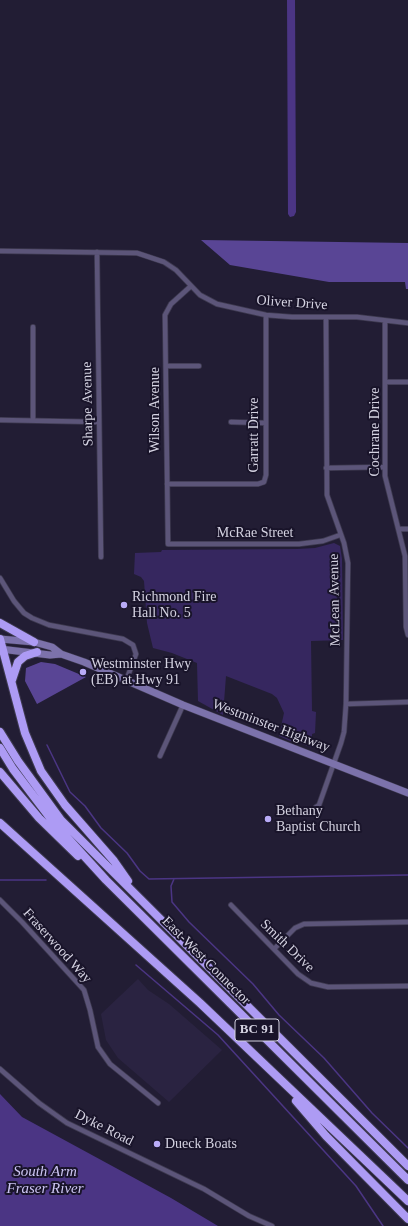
<!DOCTYPE html>
<html>
<head>
<meta charset="utf-8">
<style>
  body { margin:0 }
  canvas { display:block; background:#221d34 }
</style>
</head>
<body>
<canvas width="408" height="1226"></canvas>
<script>
const g = document.querySelector('canvas').getContext('2d');
g.lineJoin = 'round';
function fillPath(path, color) { g.fillStyle = color; g.fill(path, 'evenodd'); }
const shape = rows => new Path2D(rows.map(r => 'M' + r).join(''));
function stroke(path, color, width, dash) { g.strokeStyle = color; g.lineWidth = width; g.lineCap = dash ? 'butt' : 'round'; g.setLineDash(dash || []); g.stroke(path); }
function write(font, color, halo, rows, align = 'center') {
  g.font = font + ' "Times New Roman",serif'; g.lineWidth = 4; g.setLineDash([]); g.textBaseline = 'middle'; g.strokeStyle = halo; g.fillStyle = color; for (const [text, x, y, turn = 0] of rows) {
    g.save(); g.translate(x, y); g.rotate((+turn || 0) * Math.PI / 180); g.textAlign = isNaN(turn) ? turn : align; if (halo) g.strokeText(text, 0, 0); g.fillText(text, 0, 0); g.restore();
  }
}
const built = shape([
  [138,979,148,990,169,1004,222,1050,169,1102,118,1058,106,1040,101,1014]
]);
const green = shape([
  [334,543,340,546,342,559,343,640,311,641,312,711,316,712,315,733,312,734,312,748,300,743,297,744,279,736,284,713,277,698,272,694,226,676,223,715,198,701,197,663,172,653,153,648,147,623,144,581,141,577,134,574,135,553,161,552,162,550,297,549,315,548]
]);
const forest = shape([
  [201,240,408,243,408,289,406,289,405,282,329,282,230,265],
  [41,662,55,664,86,677,37,704,25,681,26,668]
]);
const water = shape([
  [287,0,295,0,296,212,294,216,290,217,288,214],
  [0,1094,22,1117,171,1198,218,1226,0,1226]
]);
const stream = shape([
  [47,745,70,792,85,806,101,828,127,853,140,871,149,879,408,875],
  [174,879,171,886,172,902,189,922,253,984,279,1015,324,1058,372,1113,408,1148],
  [0,880,46,880],
  [136,965,218,1035,356,1186,383,1226]
]);
const street = shape([
  [0,251,137,253,164,262,176,270,200,295,217,304,266,315,292,317,357,317,408,323],
  [97,252,101,557],
  [191,286,171,304,165,315,168,544,299,544,323,541,340,535],
  [385,322,385,476,405,556,406,627,408,635],
  [166,366,199,366],
  [386,382,408,382],
  [0,420,99,422],
  [33,420,33,327],
  [231,422,266,423],
  [326,468,385,467],
  [167,484,258,484,264,482,266,475,266,315],
  [399,529,408,529],
  [0,578,14,601,24,613,32,618,49,625,123,639,133,645,136,654,126,681],
  [346,704,408,702],
  [160,756,183,705],
  [316,807,319,805,341,743,344,732,346,704,348,563,344,543,327,495,326,318],
  [0,900,22,922,84,990,90,1010,98,1047,110,1064,158,1103],
  [231,905,298,974,311,983,328,987,408,986],
  [274,949,295,928,304,924,408,922],
  [0,1069,39,1103,67,1123,204,1189,249,1216,272,1226]
]);
const secondary = shape([
  [0,639,34,642,52,647,61,654,84,662,183,705,408,793],
  [0,649,50,655,61,654]
]);
const highway = shape([
  [0,623,34,642],
  [0,639,25,733,41,771,65,805,114,861,128,881],
  [12,680,18,662,25,656,37,652],
  [0,732,18,761,61,820,408,1166],
  [0,748,13,769,54,823,106,880,408,1180],
  [0,772,39,818,78,856],
  [0,823,200,1003,408,1201],
  [296,1101,326,1136,408,1219]
]);
const markers = [
  [124,605,4,"#b9abf7"],
  [83,672,4,"#b9abf7"],
  [268,819,4,"#b9abf7"],
  [157,1144,4,"#b9abf7"]
];
const shields = [
  [257,1030,44]
];
const shieldNames = [
  ["BC 91",257,1030]
];
const streetNames = [
  ["Oliver Drive",292,303,4],
  ["Sharpe Avenue",88,404,-91],
  ["Wilson Avenue",155,410,-90],
  ["Cochrane Drive",375,432,-90],
  ["Garratt Drive",254,435,-90],
  ["McRae Street",255,533],
  ["McLean Avenue",335,600,-91],
  ["Westminster Highway",271,726,21],
  ["Fraserwood Way",57,946,48],
  ["Smith Drive",287,946,44],
  ["East-West Connector",206,961,45],
  ["Dyke Road",104,1128,27]
];
const poiNames = [
  ["Richmond Fire",132,597],
  ["Hall No. 5",132,613],
  ["Westminster Hwy",91,664],
  ["(EB) at Hwy 91",91,680],
  ["Bethany",276,811],
  ["Baptist Church",276,827],
  ["Dueck Boats",165,1144]
];
const waterNames = [
  ["South Arm",45,1172],
  ["Fraser River",45,1189]
];
fillPath(built, '#2a2341');
fillPath(green, '#36275f');
fillPath(forest, '#594595');
fillPath(water, '#4b3584');
stroke(stream, '#4b3584', 1.5);
stroke(street, '#3e3a50', 6);
stroke(secondary, '#3e3a50', 8);
stroke(highway, '#3e3a50', 10);
stroke(street, '#5c5579', 4.5);
stroke(secondary, '#7c72ab', 7);
stroke(highway, '#ad9bf4', 8);
for (const [x, y, r, color] of markers) { const dot = new Path2D(); dot.arc(x, y, r, 0, 2 * Math.PI); g.fillStyle = color; g.fill(dot); stroke(dot, '#19142a', 1.5); }
for (const [x, y, w] of shields) { const box = new Path2D(); box.roundRect(x - w / 2, y - 11, w, 22, 3); g.fillStyle = '#19142a'; g.fill(box); stroke(box, '#d4d2e1', 1); }
write('bold 13px', '#d4d2e1', null, shieldNames);
write('14px', '#d4d2e1', '#19142a', streetNames);
write('14px', '#d4d2e1', '#19142a', poiNames, 'left');
write('italic 15px', '#ccc5f2', '#19142a', waterNames);
</script>
</body>
</html>
